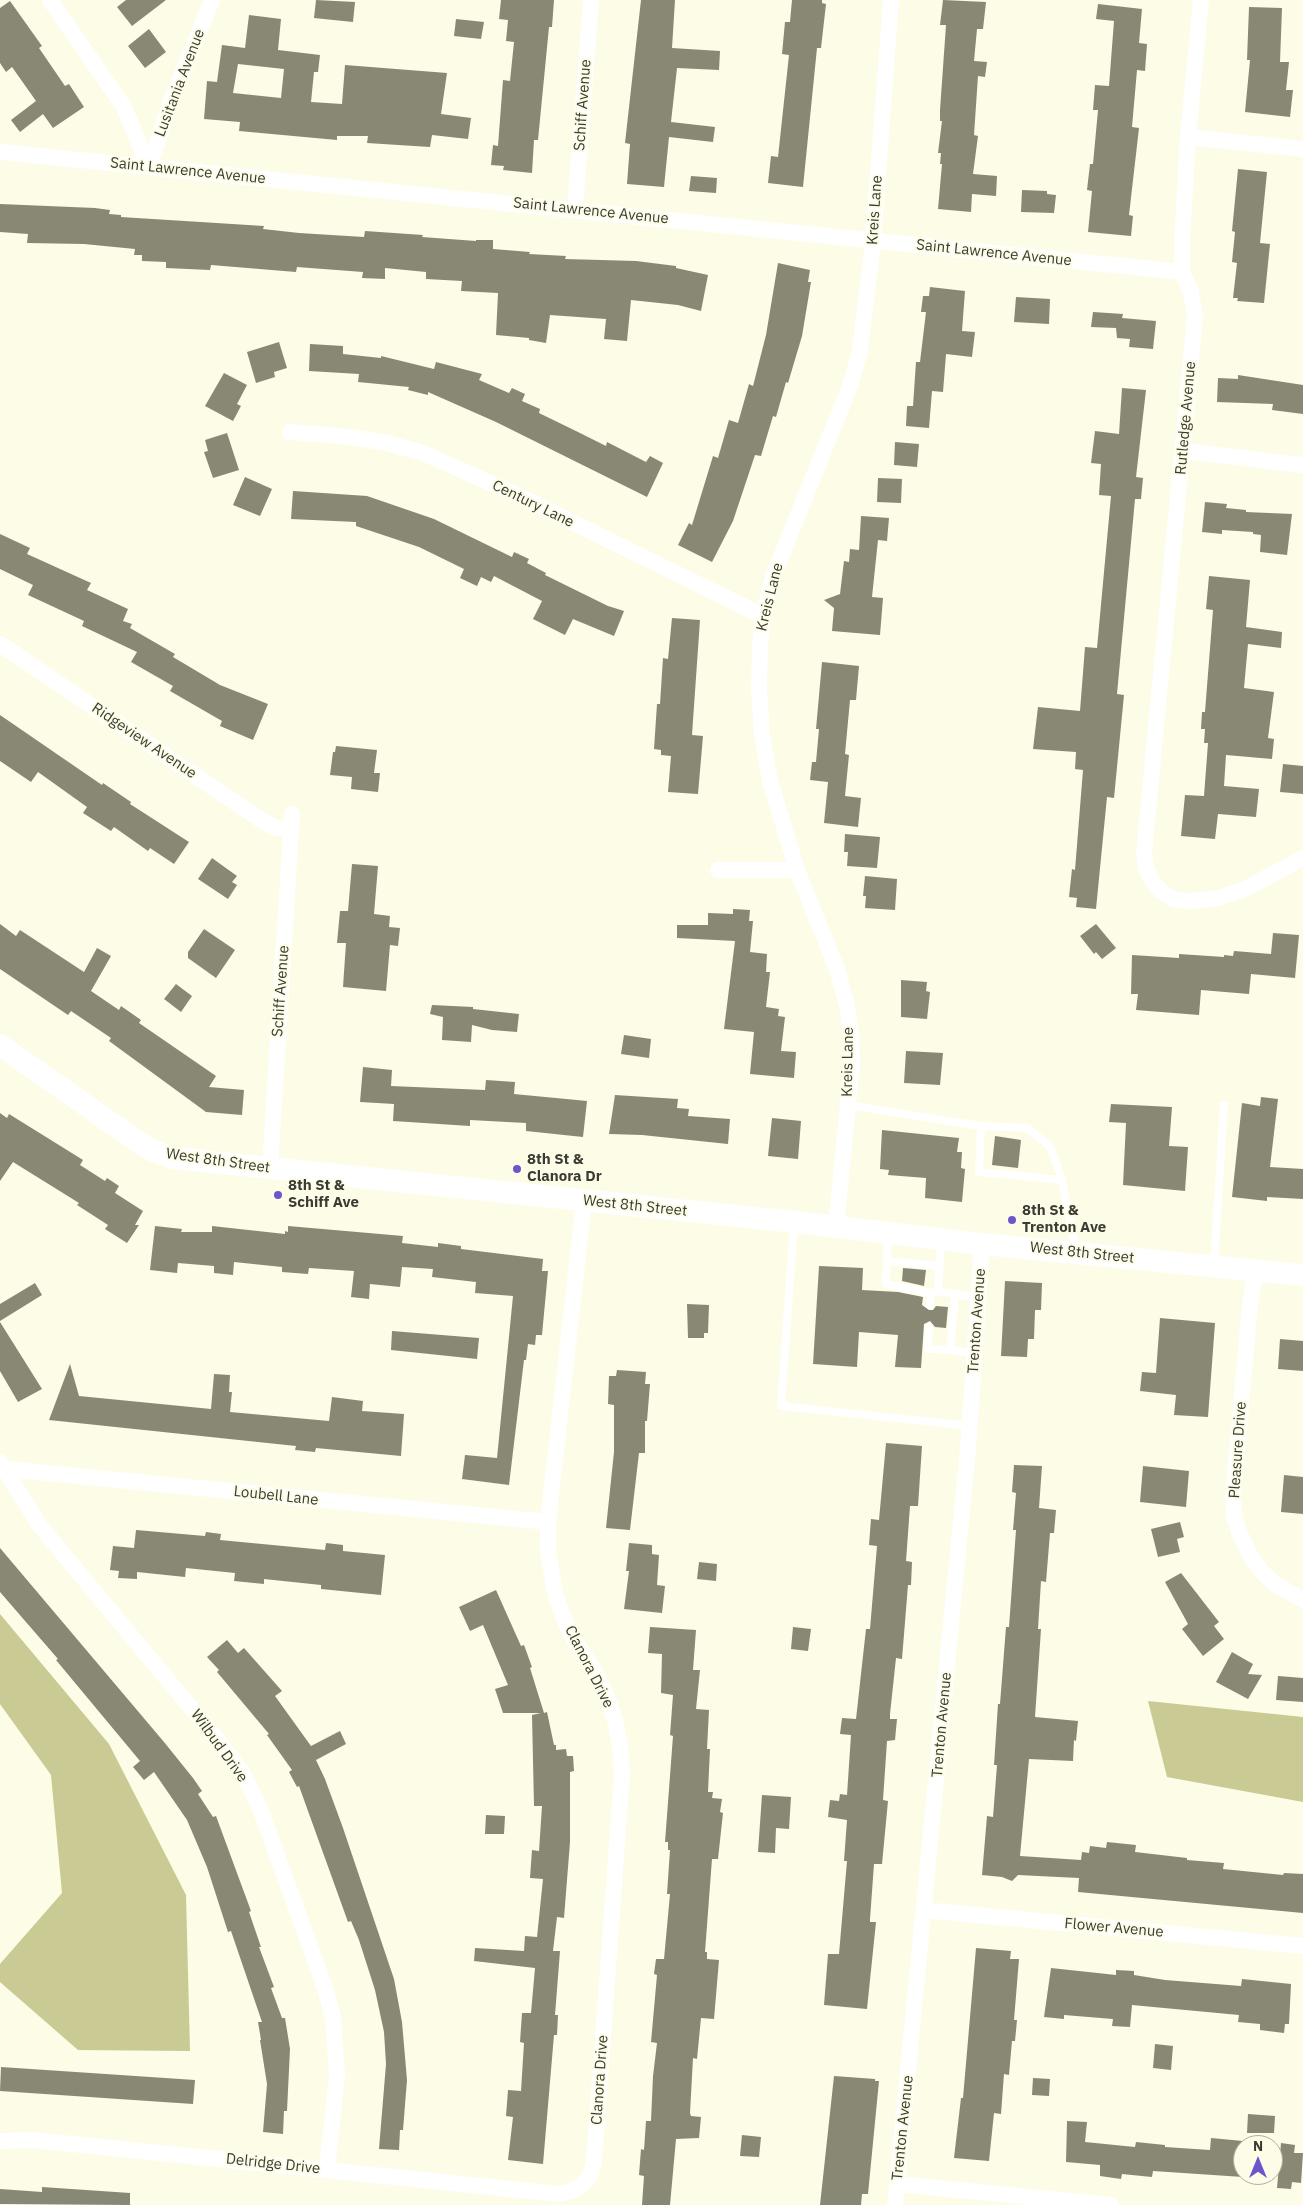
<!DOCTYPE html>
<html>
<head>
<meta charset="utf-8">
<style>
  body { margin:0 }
  #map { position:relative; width:1303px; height:2205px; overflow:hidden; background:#fcfce7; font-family:"IBM Plex Sans",sans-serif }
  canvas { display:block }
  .north { position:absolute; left:1233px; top:2135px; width:50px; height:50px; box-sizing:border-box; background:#fcfce7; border:1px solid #afaf9f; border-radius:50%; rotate:0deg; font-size:14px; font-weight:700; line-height:20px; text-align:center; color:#3b3b33 }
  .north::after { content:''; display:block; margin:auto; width:18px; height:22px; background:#6d55ce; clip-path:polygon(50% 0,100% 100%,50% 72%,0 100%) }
</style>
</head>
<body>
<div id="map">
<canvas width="1303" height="2205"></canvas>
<div class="north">N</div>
</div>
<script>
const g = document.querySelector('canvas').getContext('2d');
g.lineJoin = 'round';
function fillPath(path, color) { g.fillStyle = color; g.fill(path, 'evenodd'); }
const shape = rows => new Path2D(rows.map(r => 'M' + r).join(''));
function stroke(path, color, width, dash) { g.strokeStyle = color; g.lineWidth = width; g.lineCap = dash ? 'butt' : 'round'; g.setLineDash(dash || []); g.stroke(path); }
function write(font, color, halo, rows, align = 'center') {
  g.font = font + ' "IBM Plex Sans",sans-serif'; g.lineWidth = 4; g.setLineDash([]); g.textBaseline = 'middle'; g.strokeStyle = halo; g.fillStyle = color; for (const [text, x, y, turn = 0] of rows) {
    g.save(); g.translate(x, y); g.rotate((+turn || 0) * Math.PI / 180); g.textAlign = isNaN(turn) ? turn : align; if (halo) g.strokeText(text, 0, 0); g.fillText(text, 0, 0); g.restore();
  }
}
const green = shape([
  [0,1614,109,1744,186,1895,190,2051,78,2050,0,1982,0,1964,62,1893,51,1775,0,1704],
  [1148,1701,1303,1717,1303,1802,1167,1777]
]);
const building = shape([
  [126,0,166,0,132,26,117,7],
  [316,0,355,2,353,22,314,18],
  [501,0,554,0,552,27,549,27,538,140,534,140,532,173,503,170,504,166,491,165,493,145,498,146,503,80,510,81,514,42,506,41,508,20,499,19],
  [641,0,675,0,672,48,720,51,719,70,677,68,671,122,715,127,713,142,669,137,664,187,627,184,630,144,625,143],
  [792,0,822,0,822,3,826,4,821,48,817,48,803,187,768,183,771,156,778,157,789,55,782,54,785,22,790,22],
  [943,0,986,2,983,29,977,29,974,61,987,62,985,77,978,76,974,135,978,136,973,174,997,176,996,196,972,194,971,212,938,209,942,164,940,164,941,153,938,153,942,121,940,121,940,110,946,25,940,25],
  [10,1,42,46,39,48,65,86,69,84,84,107,53,128,43,114,20,132,11,120,36,101,12,67,6,72,0,63,0,8],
  [1098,4,1142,9,1139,43,1147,44,1145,71,1137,70,1132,127,1139,128,1129,215,1133,216,1131,236,1088,232,1092,191,1087,190,1090,164,1093,164,1098,110,1093,110,1095,85,1109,86,1114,21,1096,19],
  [1249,7,1282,8,1280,62,1289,62,1286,90,1293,90,1290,117,1245,112,1250,60,1247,60],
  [249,15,281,19,278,50,320,55,318,72,314,72,311,102,342,104,345,65,447,73,441,114,471,118,468,139,432,135,430,147,367,143,368,136,337,136,337,140,239,131,240,122,204,119,207,81,217,82,222,45,245,48],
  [238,64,284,69,281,98,233,93],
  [456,19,484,22,481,39,454,36],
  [149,29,166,52,145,68,128,46],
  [1238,169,1267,172,1260,243,1270,244,1264,303,1237,301,1238,298,1233,298,1237,263,1232,262,1235,232,1232,231],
  [691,176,717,178,716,193,689,191],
  [1022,190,1047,191,1047,194,1056,195,1054,213,1021,212],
  [0,204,95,208,110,210,109,214,121,215,121,217,264,226,263,229,299,233,364,237,365,231,423,235,422,237,476,241,476,240,493,240,493,249,530,252,529,254,566,256,565,259,636,261,676,266,676,268,708,275,701,311,678,305,631,300,627,341,604,339,606,319,550,315,546,343,529,340,529,338,496,335,498,293,461,291,462,281,426,279,426,272,385,268,385,279,362,278,363,272,297,267,296,272,211,265,210,270,166,268,166,262,142,261,142,255,134,255,135,249,84,244,27,243,28,234,0,232],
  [778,263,810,270,808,282,811,282,802,336,788,383,786,382,776,417,773,416,761,456,755,455,733,521,712,562,678,545,689,523,692,525,713,456,718,458,729,420,738,423,749,384,753,386,766,335],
  [930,287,965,291,962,331,975,332,972,357,946,354,943,392,932,391,929,428,906,426,907,406,913,406,916,362,920,362,926,312,921,312,923,296,929,296],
  [1016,297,1050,299,1049,324,1014,322],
  [1093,312,1123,314,1122,318,1156,321,1153,349,1129,347,1130,339,1117,338,1116,328,1091,327],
  [279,342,287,368,274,372,275,377,256,383,247,352],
  [310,344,343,346,343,354,381,358,381,356,434,369,436,362,482,374,479,380,509,393,512,388,525,394,522,401,540,409,539,413,578,432,606,446,607,442,646,462,650,456,663,463,647,497,496,422,428,392,428,395,408,390,409,387,358,382,359,374,309,371],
  [224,373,247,385,237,404,241,406,233,421,205,406],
  [1238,375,1303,385,1303,414,1272,410,1273,404,1217,402,1218,378,1238,379],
  [1122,388,1146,390,1136,477,1143,478,1141,499,1135,499,1117,694,1124,695,1114,798,1107,797,1096,909,1076,907,1077,898,1069,897,1072,869,1075,870,1083,770,1075,769,1076,752,1033,749,1038,707,1080,711,1085,647,1097,648,1111,496,1099,495,1101,464,1091,463,1095,431,1119,434],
  [227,433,239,470,213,478,204,452,208,451,205,440],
  [895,442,919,444,917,467,894,465],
  [245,477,272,489,260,516,233,505],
  [878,478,902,479,901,503,877,502],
  [293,491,367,496,434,519,512,557,514,552,529,559,527,563,546,573,545,575,608,606,624,611,614,636,573,619,565,635,533,619,542,601,494,576,491,582,481,577,477,586,460,578,464,569,419,547,356,526,356,522,291,519],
  [1205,502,1227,504,1226,508,1246,510,1246,512,1292,514,1287,555,1260,552,1261,535,1253,534,1253,532,1222,530,1222,534,1202,532],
  [861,516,889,518,887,541,878,540,872,597,883,598,880,635,832,631,834,608,824,600,840,594,844,561,849,562,850,549,859,550],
  [0,534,30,548,27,554,91,583,87,590,128,609,123,621,132,624,130,628,175,654,173,657,220,685,268,704,253,740,220,726,222,721,170,691,173,686,131,662,137,652,82,626,84,621,28,595,33,585,0,569],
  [1209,576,1250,580,1246,627,1282,632,1281,648,1248,644,1244,688,1274,692,1268,738,1274,739,1272,759,1226,755,1224,786,1259,789,1256,817,1218,814,1215,839,1181,836,1185,795,1204,796,1208,743,1204,743,1205,729,1201,729,1202,712,1205,712,1213,610,1206,609],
  [672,618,700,620,692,735,703,736,698,794,668,792,671,756,661,755,661,750,654,749,657,704,660,704,663,658,668,659],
  [822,662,859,666,856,700,850,700,845,754,849,755,845,796,861,798,858,827,824,823,828,782,810,780,812,762,816,762,819,729,816,729],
  [0,715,102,785,103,783,131,802,130,804,189,842,174,864,150,848,148,851,114,827,111,831,83,813,87,807,38,772,31,782,0,761],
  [336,746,377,750,374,773,380,773,378,792,351,789,352,777,330,775,333,752,335,752],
  [1283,764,1303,766,1303,794,1280,792],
  [845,834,880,837,877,868,847,866,848,852,844,852],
  [212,858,237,876,232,882,237,885,228,899,198,879],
  [352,864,378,866,374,914,390,916,389,927,400,928,398,946,390,945,386,991,343,987,346,943,337,943,340,911,348,911],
  [865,876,897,879,895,910,865,908,866,896,863,896],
  [733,909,750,910,749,921,753,921,750,952,767,954,766,972,770,972,766,1007,779,1009,778,1016,785,1017,781,1051,796,1052,794,1078,750,1074,754,1032,724,1029,735,941,677,938,677,925,708,925,708,913,733,914],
  [0,924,16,936,20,930,84,972,97,948,111,956,91,991,119,1010,121,1006,141,1020,139,1023,216,1076,209,1087,244,1090,242,1115,206,1112,109,1041,111,1038,71,1011,68,1015,0,969],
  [1096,924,1116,948,1102,959,1096,952,1094,954,1080,936],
  [204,929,235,950,216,978,188,958,188,952],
  [1273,933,1299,935,1295,978,1251,974,1249,994,1201,990,1199,1015,1136,1010,1138,994,1131,994,1132,955,1179,958,1179,954,1224,957,1224,955,1233,956,1234,951,1271,954],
  [901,980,927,982,926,991,930,992,927,1019,901,1017],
  [176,984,192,996,181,1012,164,999],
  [432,1005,473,1007,473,1009,519,1014,517,1032,492,1030,472,1025,471,1042,442,1040,443,1017,430,1014],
  [624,1035,651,1039,649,1058,621,1054],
  [906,1051,943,1053,940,1085,904,1083],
  [363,1067,392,1070,391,1086,485,1090,486,1080,515,1082,514,1094,587,1101,583,1137,526,1131,526,1123,470,1120,470,1126,393,1121,394,1104,360,1102],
  [615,1095,678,1099,677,1108,689,1109,688,1116,730,1119,728,1144,642,1135,609,1134],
  [1261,1097,1278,1099,1270,1167,1303,1169,1303,1199,1267,1197,1267,1201,1232,1197,1242,1103,1260,1106],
  [1111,1104,1172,1107,1169,1146,1188,1147,1185,1191,1123,1185,1126,1123,1109,1122],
  [0,1113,7,1118,9,1114,75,1155,83,1160,80,1165,105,1181,107,1178,119,1186,115,1193,143,1211,135,1225,139,1225,127,1243,105,1229,108,1225,77,1205,79,1203,13,1162,0,1181],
  [772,1118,801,1121,798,1159,768,1156],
  [882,1130,959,1138,957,1152,962,1152,961,1168,965,1169,962,1202,925,1198,926,1178,888,1175,889,1170,880,1169],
  [995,1136,1021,1140,1018,1168,992,1165],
  [155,1226,182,1229,181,1232,212,1232,212,1226,285,1234,285,1231,288,1232,288,1226,403,1236,402,1243,438,1247,438,1243,461,1246,461,1249,543,1259,542,1271,548,1271,542,1335,536,1335,535,1345,528,1344,526,1360,524,1360,509,1485,462,1479,465,1455,497,1458,513,1296,475,1293,476,1282,432,1277,433,1269,402,1267,400,1287,370,1284,369,1299,351,1297,354,1271,309,1268,308,1274,282,1272,282,1267,234,1262,233,1275,214,1273,214,1266,178,1263,177,1273,150,1270],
  [819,1266,863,1268,862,1290,898,1292,923,1297,922,1305,929,1310,933,1310,936,1306,948,1307,946,1328,935,1327,930,1321,924,1324,921,1368,895,1367,898,1335,859,1332,857,1367,813,1364],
  [903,1268,926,1270,924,1286,902,1281],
  [1005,1281,1042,1283,1041,1310,1035,1310,1034,1339,1028,1339,1027,1357,1001,1356],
  [35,1283,42,1295,0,1321,0,1304],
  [687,1304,709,1305,708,1333,704,1333,704,1338,688,1338],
  [1160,1318,1215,1323,1208,1417,1174,1415,1176,1395,1140,1391,1142,1372,1156,1373],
  [0,1322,42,1389,18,1402,0,1371],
  [392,1331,479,1338,477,1359,391,1350],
  [1280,1339,1303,1341,1303,1371,1278,1369],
  [70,1364,79,1396,211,1409,214,1374,230,1375,229,1392,232,1392,230,1412,329,1421,332,1397,363,1401,362,1411,404,1414,401,1456,316,1448,315,1452,295,1450,296,1446,49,1420],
  [617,1370,646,1372,645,1384,650,1384,647,1421,645,1421,645,1453,639,1453,630,1530,606,1528,614,1452,614,1405,608,1404,609,1376,616,1376],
  [886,1443,922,1446,918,1506,910,1506,906,1561,912,1562,911,1585,908,1585,902,1659,896,1658,890,1714,890,1719,897,1719,895,1740,887,1741,883,1800,888,1801,882,1864,874,1864,870,1919,870,1922,876,1922,867,2009,824,2005,828,1954,839,1954,847,1861,844,1861,847,1820,828,1817,830,1800,839,1801,840,1794,847,1795,851,1735,840,1734,842,1718,856,1719,866,1629,870,1629,877,1546,869,1545,871,1519,879,1520],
  [1014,1465,1042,1466,1039,1508,1056,1510,1054,1533,1050,1533,1046,1582,1041,1581,1038,1629,1041,1629,1035,1717,1078,1721,1076,1741,1074,1740,1073,1761,1029,1759,1020,1856,1081,1860,1082,1852,1089,1853,1090,1846,1106,1848,1107,1842,1136,1845,1135,1852,1187,1858,1187,1860,1224,1863,1223,1869,1283,1875,1284,1873,1303,1874,1303,1913,1078,1892,1079,1878,1018,1875,1012,1881,1002,1877,982,1875,987,1816,993,1817,997,1765,994,1765,998,1704,1000,1704,1006,1627,1009,1627,1016,1530,1013,1530,1016,1493,1012,1492],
  [1143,1466,1189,1471,1186,1507,1140,1502],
  [1284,1475,1303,1477,1303,1514,1281,1512],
  [1180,1522,1184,1537,1177,1539,1180,1552,1158,1557,1151,1529],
  [136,1530,205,1536,206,1532,221,1534,220,1540,325,1550,326,1543,343,1545,343,1551,385,1555,381,1595,321,1589,321,1585,264,1579,264,1584,234,1581,235,1573,186,1568,185,1577,137,1572,137,1579,118,1578,119,1571,110,1570,113,1546,134,1548],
  [629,1543,652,1545,652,1554,659,1555,657,1585,665,1586,662,1613,624,1609,629,1571,626,1571],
  [0,1548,164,1742,193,1778,202,1791,198,1794,213,1817,216,1816,251,1911,249,1912,261,1947,259,1947,274,1987,271,1988,282,2018,285,2018,290,2049,287,2111,284,2111,283,2134,263,2132,267,2084,260,2040,261,2040,258,2022,262,2022,231,1931,228,1932,207,1867,187,1820,154,1772,144,1780,133,1767,140,1761,56,1660,58,1659,0,1592],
  [699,1562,717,1564,716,1581,697,1579],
  [1181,1573,1219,1622,1214,1626,1224,1639,1203,1656,1182,1629,1188,1624,1165,1582],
  [496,1590,521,1646,524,1645,532,1667,530,1668,544,1713,547,1712,554,1745,556,1745,556,1750,566,1749,567,1756,573,1756,574,1771,570,1772,570,1842,564,1918,557,1917,553,1951,560,1951,555,2015,558,2015,557,2035,554,2035,543,2164,508,2160,513,2117,506,2116,508,2090,521,2091,524,2043,520,2042,522,2013,531,2013,535,1968,474,1961,475,1948,524,1951,525,1936,537,1937,543,1879,530,1878,532,1850,539,1851,542,1806,534,1806,532,1715,541,1713,503,1713,495,1689,508,1685,483,1625,470,1631,459,1607],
  [650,1627,696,1630,693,1670,700,1670,696,1709,709,1710,707,1749,710,1749,708,1792,713,1792,712,1798,722,1799,720,1812,723,1813,718,1859,712,1859,705,1952,707,1952,707,1959,719,1960,714,2019,701,2018,697,2059,693,2058,690,2113,691,2116,701,2117,699,2138,676,2139,670,2205,642,2205,644,2176,639,2175,641,2149,644,2150,646,2121,651,2121,653,2076,657,2043,651,2042,657,1975,654,1974,656,1959,664,1959,670,1894,667,1894,670,1850,668,1850,668,1842,665,1842,673,1736,670,1735,673,1695,661,1693,662,1654,648,1653],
  [793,1627,811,1629,808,1651,791,1649],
  [227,1640,238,1653,244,1648,282,1691,275,1696,311,1746,340,1731,346,1744,316,1760,325,1779,343,1828,394,1979,402,2022,407,2080,403,2130,400,2130,399,2150,379,2149,386,2064,384,2032,375,1990,359,1940,351,1921,348,1922,299,1786,297,1787,289,1772,292,1770,267,1735,269,1734,217,1672,219,1670,207,1657],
  [1232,1652,1253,1664,1248,1674,1262,1675,1248,1699,1216,1682],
  [1278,1676,1303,1678,1303,1702,1276,1700],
  [762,1795,791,1797,789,1829,776,1828,775,1853,758,1852],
  [486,1815,505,1816,504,1834,485,1834],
  [976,1948,1011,1951,1010,1959,1019,1959,1014,2020,1017,2020,1015,2041,1012,2041,1009,2075,1004,2074,1001,2114,994,2113,989,2161,954,2158,961,2098,963,2098],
  [1051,1968,1116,1975,1116,1970,1134,1971,1134,1975,1165,1980,1241,1986,1242,1979,1291,1984,1289,2024,1285,2024,1284,2033,1260,2030,1260,2024,1238,2022,1239,2015,1132,2005,1130,2027,1112,2026,1113,2019,1064,2015,1064,2019,1044,2017],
  [1155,2044,1173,2046,1171,2070,1153,2068],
  [1,2067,195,2080,193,2104,0,2091],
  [834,2076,875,2079,875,2081,879,2081,868,2194,862,2194,861,2205,820,2205],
  [1033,2078,1050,2079,1049,2096,1032,2095],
  [1248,2114,1275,2116,1274,2133,1247,2133],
  [1067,2121,1087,2122,1085,2142,1135,2147,1136,2142,1165,2145,1165,2147,1210,2150,1211,2138,1243,2141,1243,2177,1153,2171,1152,2177,1122,2174,1121,2179,1100,2176,1100,2165,1066,2162],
  [742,2135,761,2137,759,2157,740,2156],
  [1281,2143,1295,2145,1294,2153,1303,2153,1301,2183,1292,2182,1291,2189,1277,2188],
  [42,2187,130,2193,130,2205,0,2204,0,2189,42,2192]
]);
const lane = shape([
  [847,1105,981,1126],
  [1062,1180,979,1172,981,1126,1027,1128,1050,1146,1062,1180,1076,1251],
  [794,1224,781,1406,970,1426],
  [888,1234,886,1284,931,1293,938,1291],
  [941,1242,938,1291,979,1298],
  [887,1261,939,1266],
  [1214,1264,1224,1105],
  [955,1294,950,1350,975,1353],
  [930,1305,931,1293],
  [929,1327,928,1349,950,1350]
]);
const street = shape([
  [50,0,124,107,149,167],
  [1201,0,1188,137,1182,242,1182,272,1191,292,1195,317,1144,853,1146,867,1152,881,1162,892,1175,900,1192,901,1218,898,1243,890,1303,858],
  [1188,137,1303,149],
  [0,152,1182,272],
  [149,167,170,104,212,0],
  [575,209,591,0],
  [290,432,351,437,387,443,423,453,515,494,763,616],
  [1183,451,1303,465],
  [0,644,264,822,274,827,291,831],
  [718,870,797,870],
  [270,1168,292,814],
  [836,1226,852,1063,851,1034,847,1006,837,969,797,870,770,781,762,735,759,689,760,644,763,616,774,574,850,386,860,351,873,241,891,0],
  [1256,1271,1250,1304,1233,1496,1234,1515,1239,1532,1251,1557,1262,1572,1275,1584,1303,1600],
  [0,1462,40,1526,221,1744,243,1774,260,1808,326,1991,333,2018,337,2075,327,2169],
  [5,1469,548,1522],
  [924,1910,1303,1946],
  [0,2141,33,2140,559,2194,572,2191,583,2184,591,2174,594,2161,622,1774,620,1747,615,1720,606,1694,593,1669,569,1631,556,1597,548,1553,548,1522,584,1201],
  [897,2184,1111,2205],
  [895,2205,968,1448,982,1244]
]);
const secondary = shape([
  [0,1045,137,1141,151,1150,173,1158,795,1222,982,1244,1303,1275]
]);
const markers = [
  [517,1169,5,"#6d55ce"],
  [278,1195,5,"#6d55ce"],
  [1012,1220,5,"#6d55ce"]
];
const streetNames = [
  ["Lusitania Avenue",180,83,-69],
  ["Schiff Avenue",583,105,-86],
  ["Saint Lawrence Avenue",188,171,6],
  ["Kreis Lane",875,210,-86],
  ["Saint Lawrence Avenue",591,211,6],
  ["Saint Lawrence Avenue",994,253,6],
  ["Rutledge Avenue",1186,418,-85],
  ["Century Lane",533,504,26],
  ["Kreis Lane",770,597,-76],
  ["Ridgeview Avenue",144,741,34],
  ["Schiff Avenue",281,991,-86],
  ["Kreis Lane",848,1062,-89],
  ["West 8th Street",218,1161,8],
  ["West 8th Street",635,1206,6],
  ["West 8th Street",1082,1253,6],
  ["Trenton Avenue",977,1321,-86],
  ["Pleasure Drive",1238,1450,-86],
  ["Loubell Lane",276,1496,6],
  ["Clanora Drive",589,1667,63],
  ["Trenton Avenue",942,1725,-85],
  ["Wilbud Drive",219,1746,54],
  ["Flower Avenue",1114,1928,5],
  ["Clanora Drive",600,2080,-86],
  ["Trenton Avenue",903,2128,-84],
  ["Delridge Drive",273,2164,6]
];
const poiNames = [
  ["8th St &",527,1160],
  ["Clanora Dr",527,1177],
  ["8th St &",288,1186],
  ["Schiff Ave",288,1203],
  ["8th St &",1022,1211],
  ["Trenton Ave",1022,1228]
];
fillPath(green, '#caca95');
fillPath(building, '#888874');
stroke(lane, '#fff', 8);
stroke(street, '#fff', 16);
stroke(secondary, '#fff', 22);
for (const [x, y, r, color] of markers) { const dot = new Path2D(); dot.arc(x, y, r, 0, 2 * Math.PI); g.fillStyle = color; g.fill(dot); stroke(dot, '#fcfce7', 2); }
write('15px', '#3b3b33', '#fcfce7', streetNames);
write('bold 15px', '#3b3b33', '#fcfce7', poiNames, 'left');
</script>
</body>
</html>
